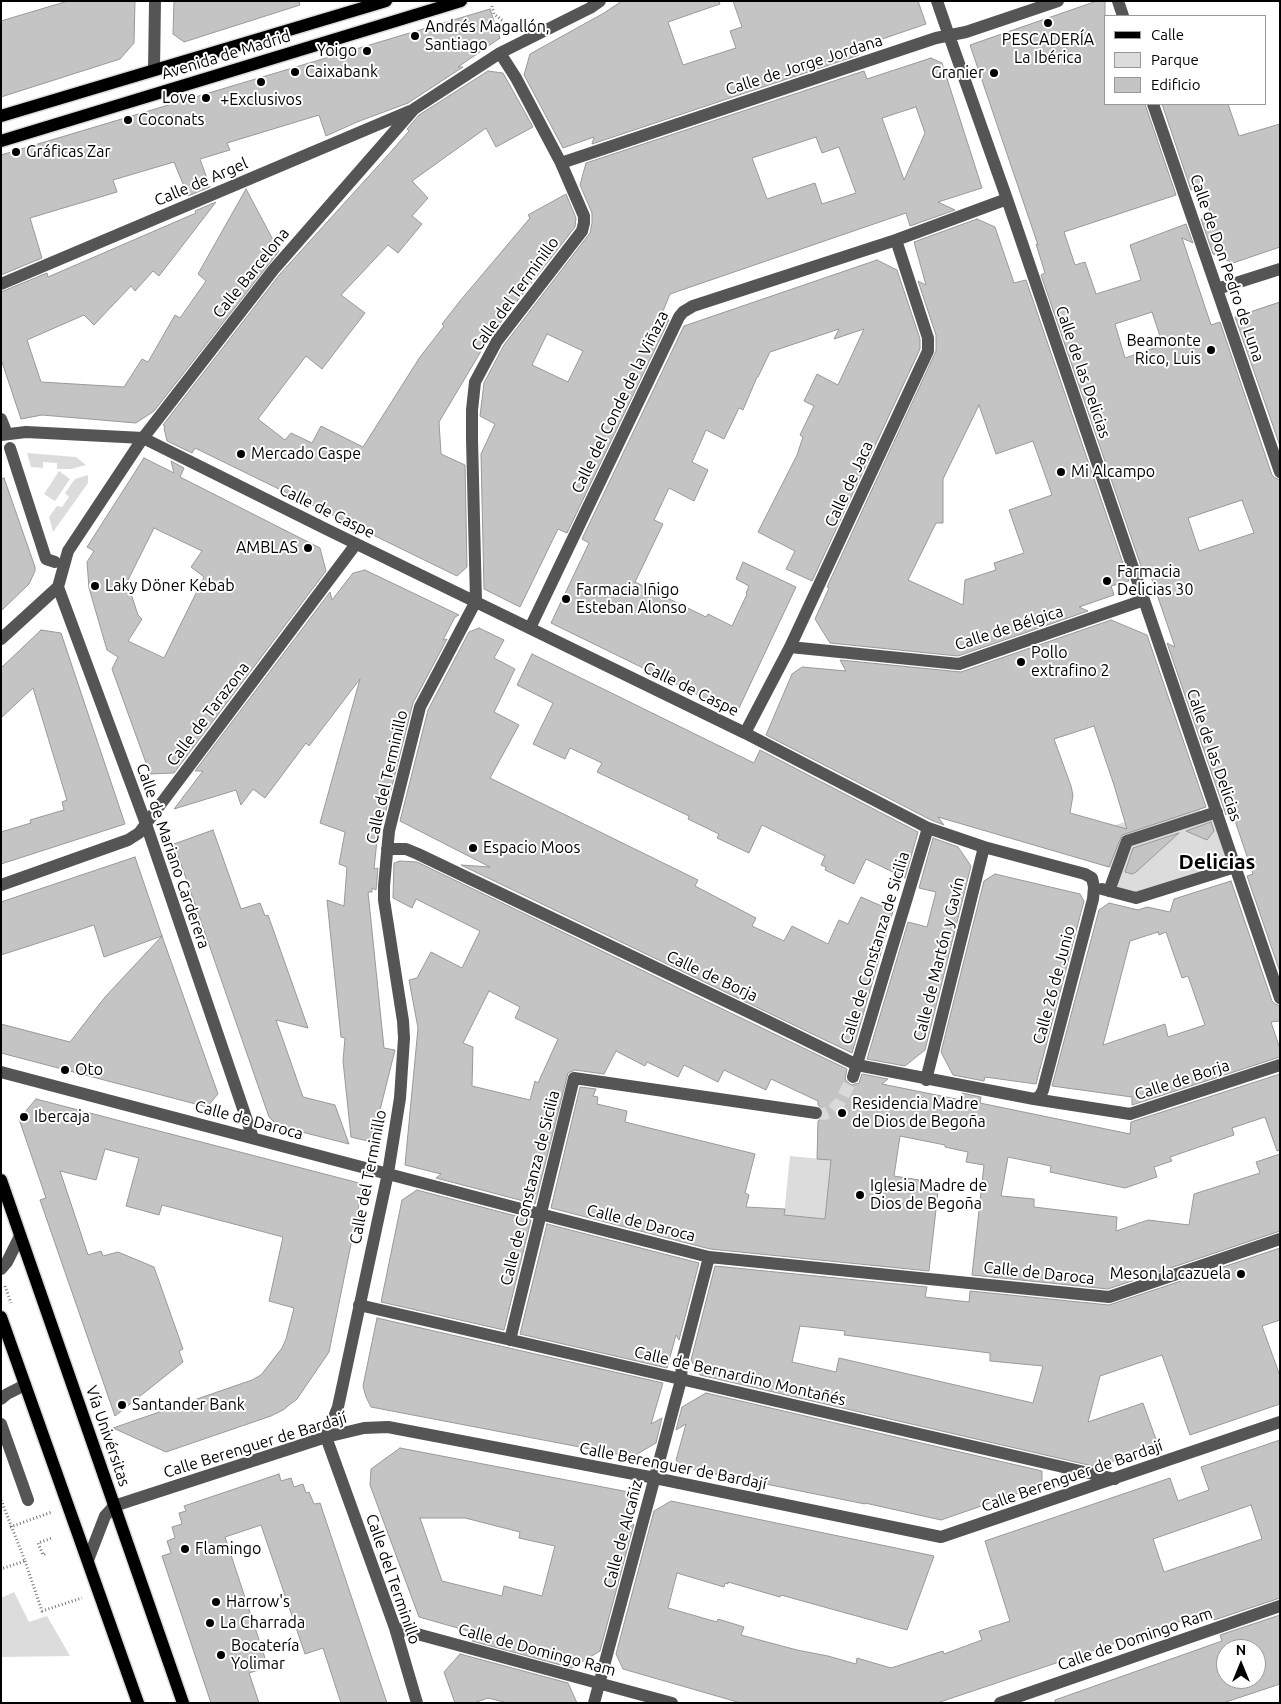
<!DOCTYPE html>
<html>
<head>
<meta charset="utf-8">
<style>
  body { margin:0 }
  #map { position:relative; width:1281px; height:1704px; overflow:hidden; background:#fff; font-family:Ubuntu,sans-serif }
  canvas { display:block }
  .frame { position:absolute; inset:0; border:2px solid #000; pointer-events:none }
  .legend { position:absolute; left:1104px; top:15px; width:162px; height:90px; box-sizing:border-box; background:#fff; border:1px solid #999; margin:0; padding:6px 9px; list-style:none; font-size:15px; color:#000 }
  .legend li { display:flex; align-items:center; gap:10px; height:25px }
  .legend b { width:25px; border:1px solid #999 }
  .north { position:absolute; left:1216px; top:1639px; width:50px; height:50px; box-sizing:border-box; background:#fff; border:1px solid #999; border-radius:50%; rotate:0deg; font-size:14px; font-weight:700; line-height:20px; text-align:center; color:#000 }
  .north::after { content:''; display:block; margin:auto; width:18px; height:22px; background:#000; clip-path:polygon(50% 0,100% 100%,50% 72%,0 100%) }
</style>
</head>
<body>
<div id="map">
<canvas width="1281" height="1704"></canvas>
<div class="frame"></div>
<ul class="legend">
<li><b style="height:6px;background:#000"></b>Calle</li>
<li><b style="height:14px;background:#dcdcdc"></b>Parque</li>
<li><b style="height:14px;background:#c4c4c4"></b>Edificio</li>
</ul>
<div class="north">N</div>
</div>
<script>
const g = document.querySelector('canvas').getContext('2d');
g.lineJoin = 'round';
function fillPath(path, color) { g.fillStyle = color; g.fill(path, 'evenodd'); }
const shape = rows => new Path2D(rows.map(r => 'M' + r).join(''));
function stroke(path, color, width, dash) { g.strokeStyle = color; g.lineWidth = width; g.lineCap = dash ? 'butt' : 'round'; g.setLineDash(dash || []); g.stroke(path); }
function write(font, color, halo, rows, align = 'center') {
  g.font = font + ' Ubuntu,sans-serif'; g.lineWidth = 4; g.setLineDash([]); g.textBaseline = 'middle'; g.strokeStyle = halo; g.fillStyle = color; for (const [text, x, y, turn = 0] of rows) {
    g.save(); g.translate(x, y); g.rotate((+turn || 0) * Math.PI / 180); g.textAlign = isNaN(turn) ? turn : align; if (halo) g.strokeText(text, 0, 0); g.fillText(text, 0, 0); g.restore();
  }
}
const green = shape([
  [27,453,76,457,86,465,71,469,57,469,57,463,43,462,43,468,31,467],
  [59,471,70,479,55,501,44,494],
  [88,475,88,483,53,532,49,517,57,506,62,507,69,497,65,493,75,479],
  [1197,799,1202,817,1217,812,1235,867,1136,898,1109,891,1116,870,1092,862,1103,829],
  [790,1156,831,1160,825,1219,784,1215],
  [14,1592,29,1622,47,1616,70,1656,1,1657,1,1598]
]);
const building = shape([
  [68,1,135,1,134,43,120,59,1,97,1,21,68,1],
  [174,1,299,1,300,5,184,42,173,34,174,1],
  [622,1,719,1,720,4,668,22,683,65,736,48,730,31,742,27,733,1,918,1,926,24,856,48,859,55,592,144,594,137,563,148,524,75,530,54,604,13,622,1],
  [1097,1,1105,1,1105,104,1145,104,1176,195,1064,232,1075,265,1085,262,1096,294,1141,280,1130,245,1186,224,1193,243,1182,238,1211,325,1220,322,1272,475,1275,478,1280,480,1280,972,1247,876,1253,874,1231,809,1226,815,1225,812,1167,643,1175,647,1150,574,1144,575,1041,275,1045,273,1036,244,1038,245,970,45,1097,1],
  [1152,312,1163,345,1125,358,1115,324,1152,312],
  [1242,500,1254,533,1199,551,1188,518,1242,500],
  [490,9,500,38,458,67,463,67,408,103,357,122,326,136,319,115,227,143,230,150,200,159,210,187,188,196,174,162,113,180,117,192,30,218,42,258,1,275,1,155,490,9],
  [931,58,942,63,982,188,938,202,955,210,910,226,906,213,670,294,661,316,669,320,567,533,558,529,520,607,484,589,481,454,495,424,480,416,484,383,504,345,590,233,592,223,592,213,580,185,586,163,864,71,867,79,931,58],
  [916,107,925,133,904,180,882,118,916,107],
  [816,137,822,153,839,147,856,193,822,204,815,183,767,199,752,158,816,137],
  [547,334,583,351,568,382,532,365,547,334],
  [488,71,503,73,533,127,496,147,486,128,412,181,428,198,412,216,422,224,398,253,388,245,341,295,365,313,322,369,306,356,258,419,285,440,291,433,312,443,321,426,363,447,420,357,444,326,442,324,460,301,530,218,528,215,566,194,576,218,575,227,490,336,439,422,441,454,465,465,467,567,457,576,195,448,192,453,167,441,164,428,165,426,163,425,280,274,388,155,409,131,407,129,419,115,488,71],
  [1162,104,1228,104,1239,136,1280,124,1280,247,1233,263,1213,254,1201,219,1211,215,1202,187,1191,190,1162,104],
  [246,189,279,251,154,411,136,423,42,415,21,419,1,359,1,292,47,273,48,277,196,213,195,211,216,202,159,276,153,271,135,291,131,286,94,325,84,315,27,340,41,382,124,387,142,359,148,362,175,315,180,318,206,281,198,274,246,189],
  [977,219,995,227,1014,283,1026,280,1129,581,1111,586,1114,595,1079,607,1088,611,958,656,830,643,815,619,829,588,827,587,936,351,936,335,918,281,926,285,914,242,977,219],
  [979,405,996,454,1033,441,1052,495,1009,510,1024,553,994,563,996,570,965,580,963,605,908,580,936,523,943,523,943,479,979,405],
  [877,260,897,270,920,339,920,349,812,581,786,569,795,551,758,532,797,455,803,437,800,435,814,406,804,401,817,374,838,385,864,329,834,339,839,329,770,352,758,377,757,377,743,410,739,408,724,439,706,430,692,462,708,470,694,501,669,488,654,520,663,524,635,582,706,617,708,614,732,626,747,594,746,593,749,586,736,579,743,562,796,587,739,708,731,711,551,623,589,543,582,539,684,326,877,260],
  [1280,302,1280,446,1235,317,1280,302],
  [144,458,174,473,171,461,184,468,180,477,320,548,326,571,174,773,150,774,112,669,118,657,107,650,89,588,87,562,94,551,87,547,144,458],
  [154,528,202,551,191,567,204,577,164,658,128,641,142,619,138,615,127,582,154,528],
  [4,478,35,567,35,571,29,584,1,611,1,479,4,478],
  [365,570,459,615,455,617,443,640,447,639,413,703,385,814,380,811,374,869,378,868,376,890,372,888,372,892,368,892,384,1048,395,1050,372,1142,351,1137,343,1061,345,1038,341,1037,327,900,344,906,347,867,339,864,345,832,320,823,360,679,309,746,306,743,265,798,253,789,241,805,236,790,174,809,203,771,195,771,330,592,332,600,353,573,365,570],
  [1111,620,1147,635,1206,807,1122,835,1109,867,938,817,944,825,931,820,766,735,792,674,802,667,846,671,840,660,961,672,1111,620],
  [1094,726,1114,785,1127,829,1070,813,1073,795,1071,786,1054,739,1094,726],
  [479,628,504,640,494,658,515,669,494,712,519,725,490,778,698,880,695,886,756,918,752,926,784,941,792,926,828,944,839,920,848,924,861,897,893,911,852,1053,461,865,490,867,400,821,428,710,469,632,479,628],
  [41,630,61,633,125,824,1,864,1,832,31,823,30,820,64,810,62,802,67,800,33,688,1,718,1,668,41,630],
  [532,654,754,763,760,750,918,832,905,878,866,859,854,884,825,870,826,867,821,865,825,856,762,825,749,853,717,838,719,834,688,819,689,816,597,772,602,763,570,748,565,759,533,744,553,703,517,685,532,654],
  [1211,822,1214,831,1207,840,1186,831,1211,822],
  [213,830,241,909,260,903,265,916,268,915,308,1028,276,1020,303,1097,335,1105,349,1144,278,1126,269,1117,174,844,213,830],
  [1179,833,1136,872,1132,874,1125,872,1133,848,1179,833],
  [933,838,958,847,971,866,925,1050,905,1066,867,1059,908,922,927,927,936,892,919,888,933,838],
  [135,857,162,936,104,957,94,925,1,955,1,902,135,857],
  [400,861,417,862,847,1069,845,1079,851,1085,859,1083,862,1074,888,1079,882,1084,966,1101,962,1093,981,1097,980,1103,1130,1134,1131,1122,1280,1074,1280,1150,1277,1151,1265,1117,1232,1128,1234,1135,1170,1157,1172,1161,1154,1167,1157,1177,1125,1188,1050,1172,1051,1166,1008,1157,1001,1196,1034,1199,1034,1207,1117,1217,1116,1231,1148,1220,1189,1225,1194,1194,1260,1173,1256,1162,1280,1154,1280,1231,1108,1289,972,1275,984,1165,966,1162,968,1152,945,1147,945,1145,900,1136,894,1176,939,1183,929,1271,710,1249,551,1208,580,1087,596,1089,593,1096,598,1097,597,1104,627,1111,625,1122,755,1154,745,1193,749,1195,746,1207,785,1209,784,1215,825,1219,831,1160,817,1159,818,1121,822,1118,824,1114,823,1110,818,1105,818,1101,771,1079,766,1090,724,1070,718,1082,684,1065,678,1077,647,1062,645,1066,616,1051,604,1074,575,1070,568,1073,535,1204,436,1178,441,1174,405,1165,418,1028,409,980,417,978,431,952,462,968,480,931,416,899,412,908,393,898,394,863,400,861],
  [489,991,520,1007,515,1018,558,1039,538,1083,535,1081,530,1100,472,1086,473,1047,463,1043,489,991],
  [995,874,1080,894,1084,901,1036,1084,985,1077,984,1081,953,1075,941,1052,984,881,995,874],
  [1231,881,1272,1001,1275,1004,1280,1006,1280,1021,1271,1022,1280,1049,1280,1057,1132,1105,1132,1097,1052,1086,1099,910,1109,903,1138,910,1147,907,1170,912,1174,899,1231,881],
  [1158,932,1159,935,1166,932,1182,978,1188,976,1205,1025,1168,1037,1165,1024,1103,1045,1130,941,1158,932],
  [162,936,218,1094,207,1107,1,1053,1,1024,70,1042,105,997,162,936],
  [36,1099,359,1183,362,1190,329,1352,297,1399,283,1410,271,1416,166,1452,113,1428,252,1380,261,1375,282,1348,286,1339,294,1308,269,1301,283,1237,162,1205,159,1215,126,1206,139,1158,105,1149,96,1180,60,1171,88,1255,101,1251,103,1256,118,1252,154,1267,183,1349,179,1351,183,1362,115,1416,40,1200,46,1198,19,1119,36,1099],
  [417,1190,531,1220,504,1330,381,1302,402,1200,417,1190],
  [547,1224,699,1263,679,1340,676,1335,667,1368,520,1334,547,1224],
  [1280,1248,1280,1320,1262,1326,1280,1376,1280,1404,1190,1435,1162,1355,1100,1376,1088,1422,1143,1403,1158,1445,1097,1467,700,1375,691,1360,715,1266,927,1287,925,1297,969,1302,970,1291,1109,1305,1280,1248],
  [800,1326,845,1331,844,1335,990,1353,990,1361,1043,1366,1033,1403,839,1358,836,1372,792,1362,800,1326],
  [377,1318,663,1383,651,1424,662,1418,656,1443,632,1457,371,1407,366,1397,363,1386,377,1318],
  [706,1393,1042,1471,1042,1485,941,1520,865,1503,865,1504,681,1467,676,1460,686,1424,676,1430,682,1407,706,1393],
  [1280,1440,1280,1598,1214,1620,1211,1611,937,1703,741,1703,623,1669,616,1654,654,1511,671,1501,934,1556,907,1630,781,1595,780,1597,728,1582,728,1584,725,1583,724,1587,677,1573,668,1608,717,1622,718,1619,744,1627,741,1635,797,1650,828,1656,856,1664,857,1658,891,1668,943,1651,944,1654,982,1640,979,1631,1010,1621,985,1541,1170,1478,1178,1501,1209,1490,1201,1467,1280,1440],
  [1251,1505,1262,1539,1164,1572,1153,1539,1251,1505],
  [400,1448,634,1493,622,1532,634,1524,600,1651,572,1668,472,1641,479,1634,419,1617,370,1485,371,1469,400,1448],
  [420,1518,465,1518,520,1532,519,1538,555,1546,542,1596,504,1586,502,1596,442,1581,420,1518],
  [279,1474,281,1481,291,1478,294,1487,303,1484,306,1493,309,1492,314,1504,320,1503,387,1703,341,1703,323,1648,305,1654,261,1525,225,1537,268,1667,249,1673,259,1703,211,1703,162,1556,171,1553,167,1541,175,1538,172,1527,182,1524,179,1513,186,1511,184,1506,279,1474],
  [1280,1615,1280,1684,1223,1703,1055,1703,1055,1700,1222,1641,1220,1635,1280,1615],
  [1226,1649,1256,1649,1256,1679,1226,1679,1226,1649],
  [460,1654,568,1683,577,1703,508,1703,488,1698,474,1703,455,1703,444,1672,460,1654]
]);
const minorTunnel = shape([
  [816,1113,825,1114,833,1110,840,1102,853,1077]
]);
const path = shape([
  [492,6,494,14,512,28],
  [5,1286,11,1303],
  [1,1500,25,1561,1,1569],
  [10,1527,52,1512],
  [45,1554,43,1555,38,1543,52,1538],
  [25,1561,42,1611,82,1598]
]);
const minor = shape([
  [937,1,947,30],
  [1118,1,1123,16],
  [951,41,1007,199,1280,998],
  [154,70,155,1],
  [1153,104,1280,472],
  [561,163,936,38,966,32,1058,1],
  [1,284,410,111],
  [1217,289,1280,269],
  [1,419,7,434],
  [1,435,26,432,143,438,330,531,745,733,928,828,984,847,1085,874,1092,878,1094,887,1093,899,1043,1090,1040,1096,1034,1099,857,1065,759,1017,418,854,406,849,387,849],
  [10,448,46,559,55,562],
  [58,587,146,824,253,1138],
  [530,628,679,317,683,312,693,306,896,240,1007,199],
  [1,639,58,587,68,551,143,438,274,269,414,109,500,53,590,8,600,1],
  [790,647,959,664,1144,600],
  [745,733,790,647,928,351,928,338,896,240],
  [1,885,128,840,139,833,356,544],
  [1102,889,1136,898,1235,867],
  [1109,891,1127,841,1217,812],
  [1,1072,540,1214,709,1257,1109,1297,1280,1239],
  [853,1077,928,828],
  [926,1080,984,847],
  [1034,1099,1130,1114,1280,1065],
  [1,1269,7,1262,20,1236],
  [359,1305,1115,1479],
  [510,1340,574,1078,816,1113],
  [1,1399,7,1394,25,1385],
  [1,1424,28,1500],
  [88,1560,105,1516,114,1506,326,1437,364,1428,388,1427,655,1478,941,1537,1280,1422],
  [395,1628,672,1703],
  [417,1703,395,1628,326,1437,338,1407,388,1173,400,1098,404,1038,403,1021,384,900,384,886,389,831,420,707,476,601,472,439,472,410,475,382,497,341,582,231,584,223,584,216,561,163,516,78,500,53],
  [594,1703,681,1380,682,1361,709,1257],
  [1000,1703,1280,1606]
]);
const major = shape([
  [1,116,386,1],
  [1,141,461,1],
  [1,1180,183,1703],
  [1,1317,138,1703]
]);
const markers = [
  [1048,23,5,"#000"],
  [415,36,5,"#000"],
  [367,51,5,"#000"],
  [295,72,5,"#000"],
  [994,73,5,"#000"],
  [261,82,5,"#000"],
  [206,98,5,"#000"],
  [128,120,5,"#000"],
  [16,152,5,"#000"],
  [1211,350,5,"#000"],
  [241,454,5,"#000"],
  [1061,472,5,"#000"],
  [308,548,5,"#000"],
  [1107,581,5,"#000"],
  [95,586,5,"#000"],
  [566,599,5,"#000"],
  [1021,662,5,"#000"],
  [473,848,5,"#000"],
  [65,1070,5,"#000"],
  [842,1113,5,"#000"],
  [24,1117,5,"#000"],
  [860,1195,5,"#000"],
  [1241,1274,5,"#000"],
  [122,1405,5,"#000"],
  [185,1549,5,"#000"],
  [216,1602,5,"#000"],
  [210,1623,5,"#000"],
  [221,1655,5,"#000"]
];
const poiNames = [
  ["Andrés Magallón,",425,27],
  ["Santiago",425,45],
  ["PESCADERÍA",1048,40,"center"],
  ["La Ibérica",1048,58,"center"],
  ["Yoigo",357,51,"right"],
  ["Caixabank",305,72],
  ["Granier",984,73,"right"],
  ["Love",196,98,"right"],
  ["+Exclusivos",261,100,"center"],
  ["Coconats",138,120],
  ["Gráficas Zar",26,152],
  ["Beamonte",1201,341,"right"],
  ["Rico, Luis",1201,359,"right"],
  ["Mercado Caspe",251,454],
  ["Mi Alcampo",1071,472],
  ["AMBLAS",298,548,"right"],
  ["Farmacia",1117,572],
  ["Delicias 30",1117,590],
  ["Laky Döner Kebab",105,586],
  ["Farmacia Iñigo",576,590],
  ["Esteban Alonso",576,608],
  ["Pollo",1031,653],
  ["extrafino 2",1031,671],
  ["Espacio Moos",483,848],
  ["Oto",75,1070],
  ["Residencia Madre",852,1104],
  ["de Dios de Begoña",852,1122],
  ["Ibercaja",34,1117],
  ["Iglesia Madre de",870,1186],
  ["Dios de Begoña",870,1204],
  ["Meson la cazuela",1231,1274,"right"],
  ["Santander Bank",132,1405],
  ["Flamingo",195,1549],
  ["Harrow's",226,1602],
  ["La Charrada",220,1623],
  ["Bocatería",231,1646],
  ["Yolimar",231,1664]
];
const streetNames = [
  ["Avenida de Madrid",226,55,-17],
  ["Calle de Jorge Jordana",804,65,-18],
  ["Calle de Argel",201,182,-23],
  ["Calle de Don Pedro de Luna",1227,268,71],
  ["Calle Barcelona",251,273,-51],
  ["Calle del Terminillo",515,294,-54],
  ["Calle de las Delicias",1083,372,71],
  ["Calle del Conde de la Viñaza",620,402,-64],
  ["Calle de Jaca",849,484,-65],
  ["Calle de Caspe",327,511,26],
  ["Calle de Bélgica",1009,628,-18],
  ["Calle de Caspe",691,689,26],
  ["Calle de Tarazona",208,714,-53],
  ["Calle de las Delicias",1214,755,71],
  ["Calle del Terminillo",387,777,-77],
  ["Calle de Mariano Carderera",173,856,71],
  ["Calle de Constanza de Sicilia",875,948,-73],
  ["Calle de Martón y Gavín",939,959,-76],
  ["Calle de Borja",712,976,25],
  ["Calle 26 de Junio",1054,985,-75],
  ["Calle de Borja",1182,1080,-18],
  ["Calle de Daroca",249,1120,15],
  ["Calle del Terminillo",368,1177,-79],
  ["Calle de Constanza de Sicilia",530,1188,-76],
  ["Calle de Daroca",641,1223,14],
  ["Calle de Daroca",1039,1273,6],
  ["Calle de Bernardino Montañés",740,1376,13],
  ["Vía Univérsitas",108,1436,71],
  ["Calle Berenguer de Bardají",255,1445,-17],
  ["Calle Berenguer de Bardají",673,1466,11],
  ["Calle Berenguer de Bardají",1072,1476,-19],
  ["Calle de Alcañiz",623,1534,-75],
  ["Calle del Terminillo",393,1579,71],
  ["Calle de Domingo Ram",1135,1639,-19],
  ["Calle de Domingo Ram",537,1650,15]
];
const districtNames = [
  ["Delicias",1217,862]
];
fillPath(green, '#dcdcdc');
fillPath(building, '#c4c4c4');
stroke(building, '#999', 1);
stroke(minorTunnel, '#d9d9d9', 12, [12, 6]);
stroke(major, '#dbdbdb', 15);
stroke(path, '#777', 3, [1, 2.5]);
stroke(minor, '#555', 12);
stroke(major, '#000', 12);
for (const [x, y, r, color] of markers) { const dot = new Path2D(); dot.arc(x, y, r, 0, 2 * Math.PI); g.fillStyle = color; g.fill(dot); stroke(dot, '#fff', 2); }
write('16px', '#000', '#fff', poiNames, 'left');
write('16px', '#000', '#fff', streetNames);
write('bold 21px', '#000', '#fff', districtNames);
</script>
</body>
</html>
